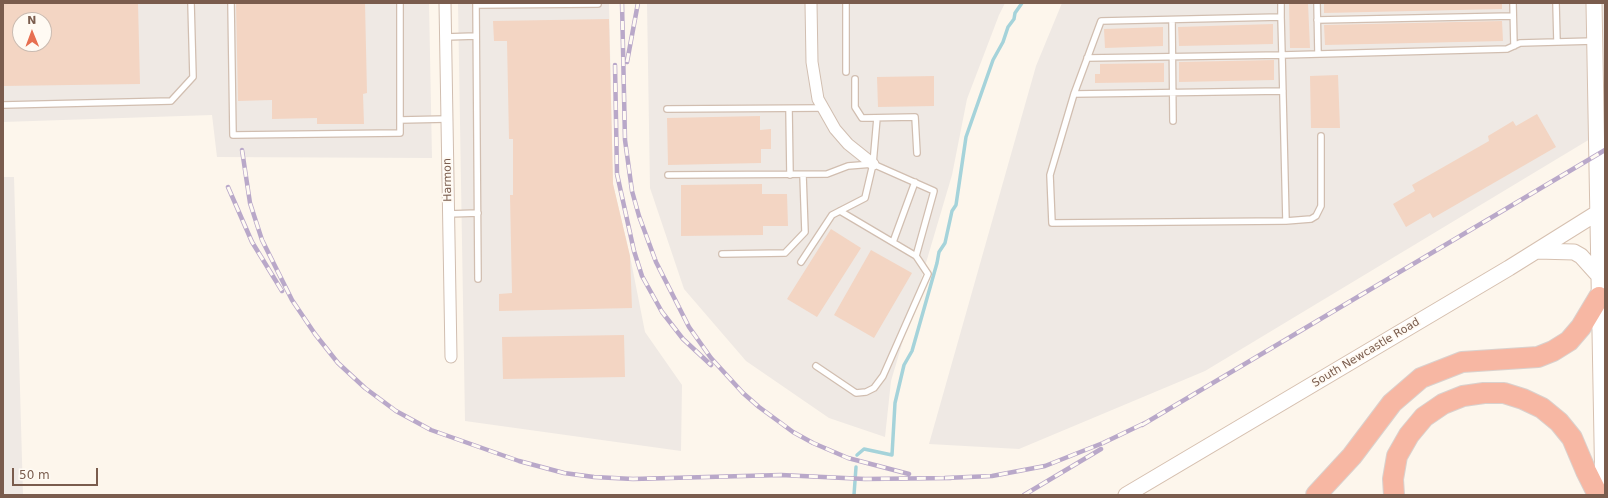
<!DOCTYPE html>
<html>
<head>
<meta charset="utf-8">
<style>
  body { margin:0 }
  #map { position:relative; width:1608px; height:498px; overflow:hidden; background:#fdf6ec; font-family:"DejaVu Sans",sans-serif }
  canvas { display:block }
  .frame { position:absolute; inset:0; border:4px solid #7a5c4d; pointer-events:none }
  .north { position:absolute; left:12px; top:12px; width:40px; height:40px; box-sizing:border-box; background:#fffaf3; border:1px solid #cabbb1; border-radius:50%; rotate:359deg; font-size:11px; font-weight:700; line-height:16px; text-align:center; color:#7a5c4d }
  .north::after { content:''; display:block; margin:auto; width:14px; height:18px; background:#e76f51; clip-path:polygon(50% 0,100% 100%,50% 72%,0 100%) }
  .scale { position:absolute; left:12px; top:468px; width:86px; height:18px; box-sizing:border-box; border:2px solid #7a5c4d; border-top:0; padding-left:5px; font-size:12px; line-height:14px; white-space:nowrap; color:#7a5c4d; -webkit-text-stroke:3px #fffaf3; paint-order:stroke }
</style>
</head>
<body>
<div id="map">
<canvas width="1608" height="498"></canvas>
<div class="frame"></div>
<div class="north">N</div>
<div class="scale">50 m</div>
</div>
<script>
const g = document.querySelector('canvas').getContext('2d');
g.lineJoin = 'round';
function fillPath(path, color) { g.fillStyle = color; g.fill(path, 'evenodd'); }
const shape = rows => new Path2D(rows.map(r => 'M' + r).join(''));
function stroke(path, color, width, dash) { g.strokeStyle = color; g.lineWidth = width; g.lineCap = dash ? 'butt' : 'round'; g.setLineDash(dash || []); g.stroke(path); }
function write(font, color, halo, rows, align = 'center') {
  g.font = font + ' "DejaVu Sans",sans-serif'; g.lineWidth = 3.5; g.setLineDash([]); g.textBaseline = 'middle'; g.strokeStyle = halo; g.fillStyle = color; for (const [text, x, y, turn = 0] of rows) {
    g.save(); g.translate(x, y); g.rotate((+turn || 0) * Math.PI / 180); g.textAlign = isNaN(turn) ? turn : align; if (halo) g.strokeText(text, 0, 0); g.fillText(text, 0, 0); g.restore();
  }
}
const industrial = shape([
  [3,3,429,3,432,158,217,157,212,115,3,122],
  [20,20,44,20,44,44,20,44],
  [458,3,609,3,613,184,630,256,645,332,682,385,681,451,465,421],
  [647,3,1005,3,999,15,967,99,952,175,891,381,885,437,829,418,746,361,684,289,650,188],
  [1062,3,1605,3,1605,130,1205,371,1019,449,929,444,1036,66],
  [3,177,14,177,23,495,3,495]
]);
const stream = shape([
  [857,455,864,449,892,455,895,403,904,365,912,351,937,263,939,252,945,243,952,211,956,205,966,137,993,60,1003,42,1008,27,1014,19,1015,13,1022,3],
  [854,495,856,467]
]);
const building = shape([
  [3,3,138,3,140,84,3,86],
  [20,20,44,20,44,44,20,44],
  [236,3,365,3,367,93,363,94,364,124,317,124,317,118,272,119,272,100,238,101],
  [1289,3,1308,3,1310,48,1290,48],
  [1324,3,1502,3,1502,9,1324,13],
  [609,19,613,184,630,256,632,308,499,311,499,294,512,293,510,195,513,195,513,139,509,139,507,41,494,41,493,21],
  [1502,21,1503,41,1325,45,1324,25],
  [1273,24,1273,44,1179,46,1178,27],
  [1163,27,1163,46,1105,48,1104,29],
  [1274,60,1274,80,1179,82,1179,62],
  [1164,63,1164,82,1095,83,1095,74,1100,74,1100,64],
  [1338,75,1340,128,1311,128,1310,76],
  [934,76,934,106,878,107,877,77],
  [1537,114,1556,147,1433,218,1430,213,1406,227,1393,204,1415,191,1412,185,1489,141,1488,136,1513,121,1516,126],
  [760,116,760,130,771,129,771,149,761,149,761,163,668,165,667,118],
  [762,184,762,194,787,194,788,226,763,226,763,235,681,236,681,185],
  [831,229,861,248,817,317,787,299],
  [871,250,912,273,874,338,834,315],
  [624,335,625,377,503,379,502,337]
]);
const lane = shape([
  [231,3,233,135,400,133,400,3],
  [476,3,478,279],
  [1281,3,1281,17,1101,21,1074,94,1050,175,1052,223,1286,221,1282,55,1507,49,1520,43,1594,41],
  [1317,3,1318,54],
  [1513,3,1514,46],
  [1556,3,1557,42],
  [476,5,598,4],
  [1172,20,1173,121],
  [1317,20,1513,16],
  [445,37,476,36],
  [1087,58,1282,55,1281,17],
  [846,72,846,3],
  [855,79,855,107,862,118,915,117,917,153],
  [1074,94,1283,91],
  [3,105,171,101,193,77,191,3],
  [667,109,823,108],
  [789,109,790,175],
  [400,120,447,119],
  [668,175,827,174,848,166,873,164,934,191,916,256,840,211],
  [448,214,478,213],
  [1286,221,1311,219,1316,216,1321,206,1321,136],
  [893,242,915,182],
  [722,254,785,253,805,232,803,175],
  [801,262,832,215,865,198,873,164,877,118],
  [816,366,856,393,866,392,874,388,883,376,928,274,916,256]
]);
const street = shape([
  [445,3,451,357],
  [811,3,812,62,818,99,835,129,848,144,873,164]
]);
const secondary = shape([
  [1594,3,1603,495],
  [1537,251,1574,252,1581,256,1599,276],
  [1126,495,1509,268,1605,208]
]);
const highway = shape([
  [1316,495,1352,456,1392,403,1421,378,1462,362,1538,357,1553,351,1569,341,1581,327,1599,297],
  [1394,495,1393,479,1397,456,1409,435,1424,417,1443,404,1463,396,1484,393,1504,393,1523,399,1542,408,1559,422,1572,438,1586,471,1598,495]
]);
const rail = shape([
  [622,3,625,140,632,191,639,216,656,262,689,327,711,358,743,393,759,407,793,432,813,443,848,458,909,474],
  [627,62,638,3],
  [615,65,617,174,634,251,642,276,662,312,683,339,711,365],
  [242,150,250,203,262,240,292,300,315,334,338,363,365,388,396,411,431,430,519,461,564,473,594,477,633,479,781,475,865,479,951,478],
  [228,187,252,242,282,291],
  [1142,425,1605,150],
  [945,478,992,476,1045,466,1103,443,1147,422],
  [1024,495,1101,449]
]);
const streetNames = [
  ["Harmon",448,180,-91],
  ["South Newcastle Road",1366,353,-31]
];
fillPath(industrial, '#efe9e4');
stroke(stream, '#a5d3da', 3.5);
fillPath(building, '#f3d5c3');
stroke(lane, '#d1beb0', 8);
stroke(street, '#d1beb0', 13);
stroke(secondary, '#d6c0b0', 17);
stroke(highway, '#dad1cd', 22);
stroke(lane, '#fff', 5.5);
stroke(street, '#fff', 11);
stroke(secondary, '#fff', 15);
stroke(highway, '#f7b7a3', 20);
stroke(rail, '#b9a8c9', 4.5);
stroke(rail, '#fffaf3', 3, [9]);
write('11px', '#7a5c4d', '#fffaf3', streetNames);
</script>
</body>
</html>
